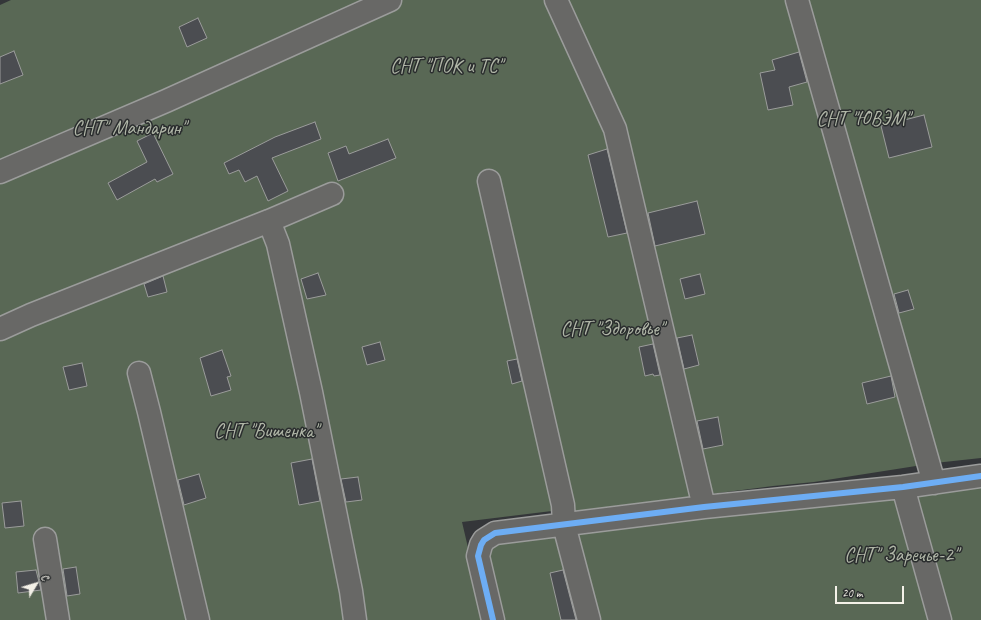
<!DOCTYPE html>
<html>
<head>
<meta charset="utf-8">
<style>
  body { margin:0 }
  #map { position:relative; width:981px; height:620px; overflow:hidden; background:#343639; font-family:Caveat,sans-serif }
  canvas { display:block }
  .north { position:absolute; left:16px; top:564px; width:40px; height:40px; -webkit-text-stroke:3px #2a2d2e; paint-order:stroke; rotate:52deg; font-size:11px; font-weight:700; line-height:16px; text-align:center; color:#f4f1e8 }
  .north::after { content:''; display:block; margin:auto; width:14px; height:18px; background:#f4f1e8; clip-path:polygon(50% 0,100% 100%,50% 72%,0 100%) }
  .scale { position:absolute; left:835px; top:586px; width:69px; height:18px; box-sizing:border-box; border:2px solid #f4f1e8; border-top:0; padding-left:5px; font-size:12px; line-height:14px; white-space:nowrap; color:#f4f1e8; -webkit-text-stroke:3px #2a2d2e; paint-order:stroke }
</style>
</head>
<body>
<div id="map">
<canvas width="981" height="620"></canvas>
<div class="north">С</div>
<div class="scale">20 m</div>
</div>
<script>
const g = document.querySelector('canvas').getContext('2d');
g.lineJoin = 'round';
function fillPath(path, color) { g.fillStyle = color; g.fill(path, 'evenodd'); }
const shape = rows => new Path2D(rows.map(r => 'M' + r).join(''));
function stroke(path, color, width, dash) { g.strokeStyle = color; g.lineWidth = width; g.lineCap = dash ? 'butt' : 'round'; g.setLineDash(dash || []); g.stroke(path); }
function write(font, color, halo, rows, align = 'center') {
  g.font = font + ' Caveat,sans-serif'; g.lineWidth = 3; g.setLineDash([]); g.textBaseline = 'middle'; g.strokeStyle = halo; g.fillStyle = color; for (const [text, x, y, turn = 0] of rows) {
    g.save(); g.translate(x, y); g.rotate((+turn || 0) * Math.PI / 180); g.textAlign = isNaN(turn) ? turn : align; if (halo) g.strokeText(text, 0, 0); g.fillText(text, 0, 0); g.restore();
  }
}
const green = shape([
  [11,0,981,0,981,458,935,463,814,482,773,486,571,512,560,510,462,522,485,620,0,620,0,5],
  [981,486,981,620,499,620,483,562,496,542]
]);
const building = shape([
  [198,18,207,38,187,47,179,27,198,18],
  [14,51,23,75,0,84,0,57,14,51],
  [799,52,807,82,789,87,793,105,768,110,760,73,775,70,772,60,799,52],
  [924,115,932,147,889,158,881,126,924,115],
  [315,122,321,139,272,158,288,191,268,201,257,176,245,182,239,170,229,174,224,163,275,137,315,122],
  [153,133,173,174,157,182,155,179,117,200,108,183,147,162,137,141,153,133],
  [388,139,396,158,338,181,328,153,346,146,349,154,388,139],
  [607,149,627,233,608,237,588,155,607,149],
  [697,201,705,234,655,246,648,213,697,201],
  [318,273,326,295,307,299,301,279,318,273],
  [700,274,705,294,685,299,680,279,700,274],
  [163,276,167,292,148,297,144,284,163,276],
  [908,290,914,309,899,313,894,294,908,290],
  [692,335,699,365,684,369,677,338,692,335],
  [380,342,385,360,367,365,362,347,380,342],
  [653,344,660,375,654,376,653,374,645,376,639,347,653,344],
  [222,350,231,376,227,377,231,390,211,396,200,358,222,350],
  [517,359,522,381,512,384,507,361,517,359],
  [82,363,87,386,69,390,63,367,82,363],
  [891,376,895,397,867,404,862,383,891,376],
  [718,417,723,445,703,449,697,421,718,417],
  [312,459,320,501,299,505,291,463,312,459],
  [199,474,206,498,184,505,178,480,199,474],
  [358,477,362,500,346,502,341,479,358,477],
  [21,501,24,526,5,528,2,503,21,501],
  [76,567,80,594,67,596,63,569,76,567],
  [36,570,41,590,18,593,16,572,36,570],
  [563,570,576,620,561,620,550,573,563,570]
]);
const minor = shape([
  [556,0,615,129,704,507],
  [797,0,934,483],
  [0,172,166,101,390,0],
  [489,181,563,505,564,525,589,620],
  [269,221,278,244,311,392,351,591,355,620],
  [0,329,31,315,269,221,332,194],
  [139,373,149,412,198,620],
  [903,487,940,620],
  [45,539,58,620],
  [493,620,478,556,481,545,484,540,495,533,704,507,903,487,981,476]
]);
const cycleway = shape([
  [493,620,478,556,481,545,484,540,495,533,704,507,903,487,981,476]
]);
const parkNames = [
  ["СНТ \"ПОК и ТС\"",446,67],
  ["СНТ \"ЮВЭМ\"",863,120],
  ["СНТ\" Мандарин\"",129,129],
  ["СНТ \"Здоровье\"",612,330],
  ["СНТ \"Вишенка\"",266,432],
  ["СНТ\" Заречье-2\"",901,556]
];
fillPath(green, '#596855');
fillPath(building, '#4b4d51');
stroke(building, '#9b9c9b', 1);
stroke(minor, '#9b9c9b', 25);
stroke(minor, '#686866', 22);
stroke(cycleway, '#6dadf4', 6);
write('20px', '#b1b7a8', '#2a2d2e', parkNames);
</script>
</body>
</html>
